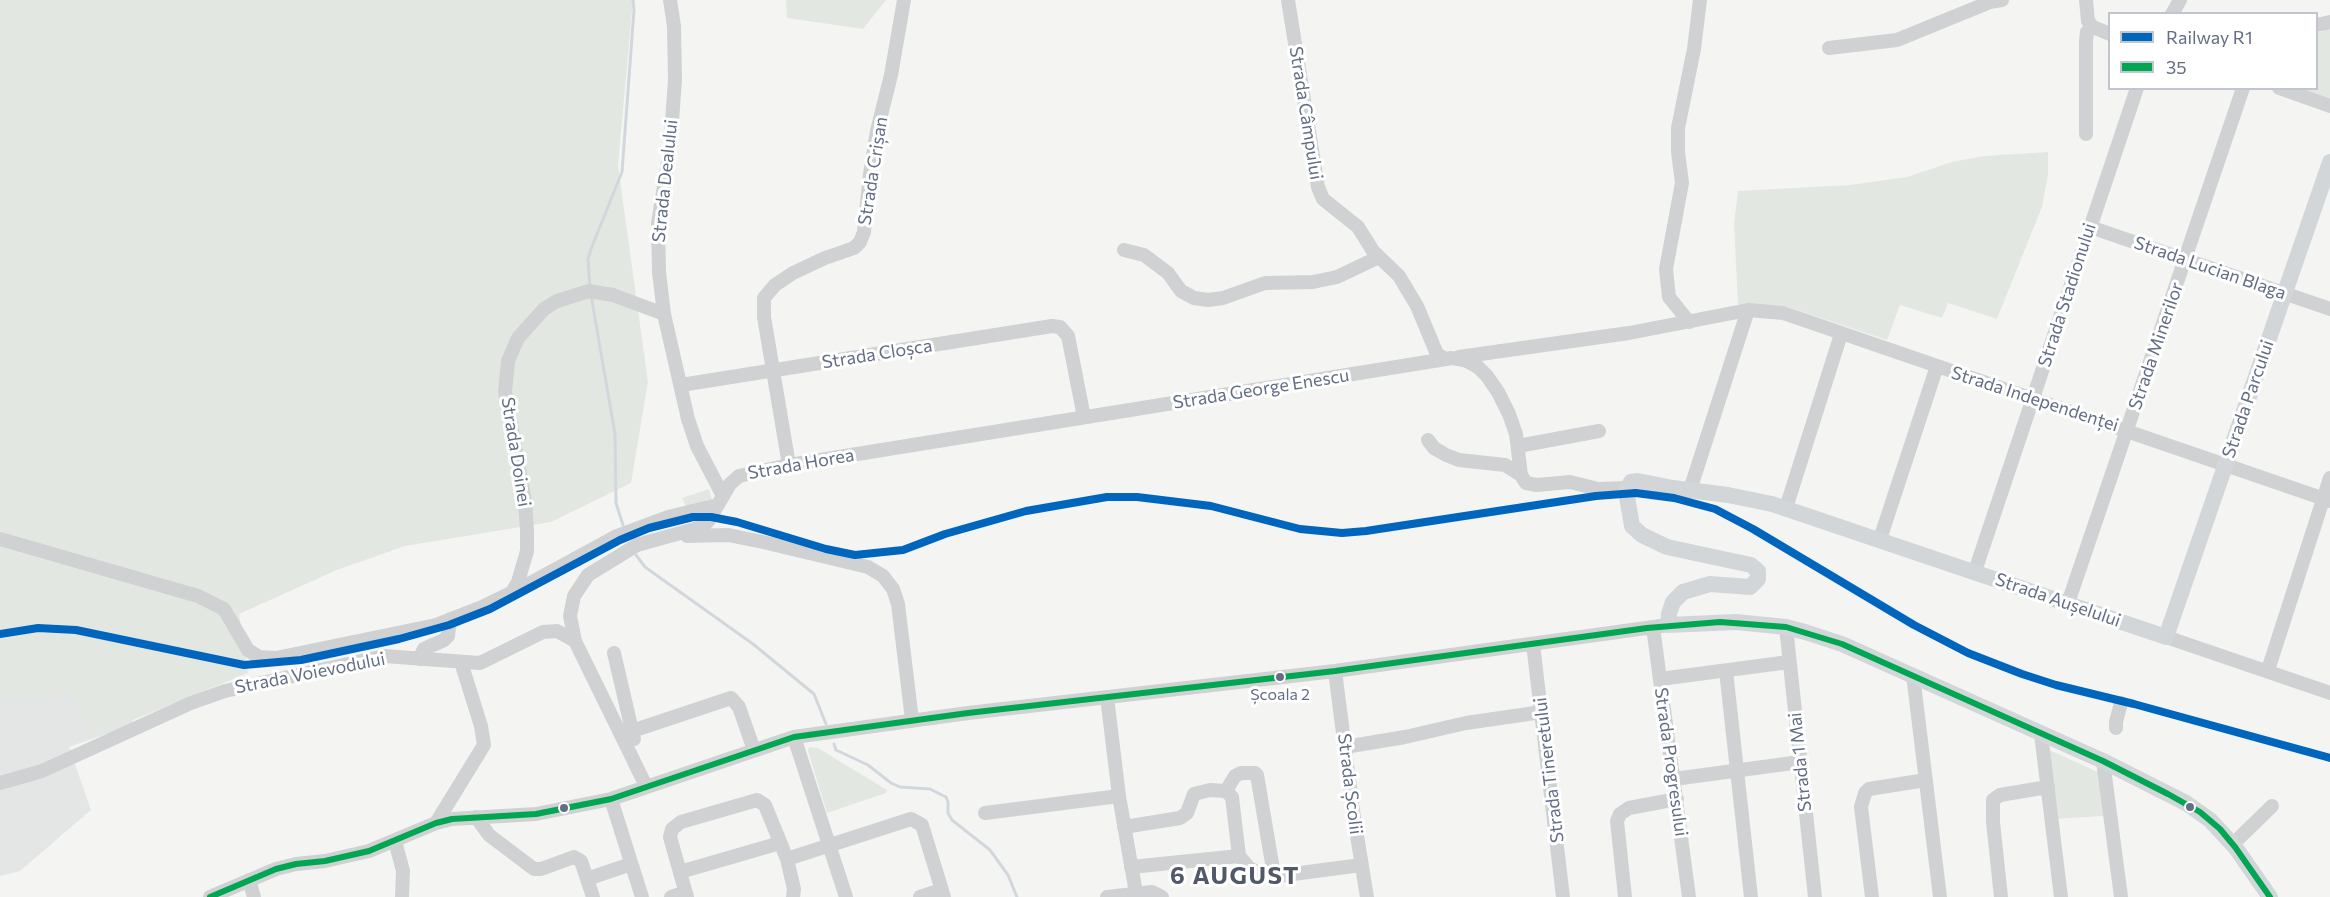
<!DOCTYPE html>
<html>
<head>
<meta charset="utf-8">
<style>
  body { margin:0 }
  #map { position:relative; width:2330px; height:897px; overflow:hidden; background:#f4f5f3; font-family:Commissioner,sans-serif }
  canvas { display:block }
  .legend { position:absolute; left:2108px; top:12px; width:210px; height:78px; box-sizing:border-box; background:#fff; border:2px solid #c1c5ce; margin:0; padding:8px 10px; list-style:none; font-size:18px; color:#636e84 }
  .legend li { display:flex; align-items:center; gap:12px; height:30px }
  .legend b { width:30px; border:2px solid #c1c5ce }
</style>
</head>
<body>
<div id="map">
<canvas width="2330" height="897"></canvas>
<ul class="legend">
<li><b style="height:8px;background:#0065bd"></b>Railway R1</li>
<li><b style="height:8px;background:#00a651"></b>35</li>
</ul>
</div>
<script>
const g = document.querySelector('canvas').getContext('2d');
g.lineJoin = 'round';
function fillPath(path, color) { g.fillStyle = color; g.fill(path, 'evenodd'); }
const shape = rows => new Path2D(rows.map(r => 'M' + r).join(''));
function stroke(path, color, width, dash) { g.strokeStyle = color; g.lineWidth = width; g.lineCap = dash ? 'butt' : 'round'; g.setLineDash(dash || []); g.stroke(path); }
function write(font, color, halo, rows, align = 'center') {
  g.font = font + ' Commissioner,sans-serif'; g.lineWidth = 6; g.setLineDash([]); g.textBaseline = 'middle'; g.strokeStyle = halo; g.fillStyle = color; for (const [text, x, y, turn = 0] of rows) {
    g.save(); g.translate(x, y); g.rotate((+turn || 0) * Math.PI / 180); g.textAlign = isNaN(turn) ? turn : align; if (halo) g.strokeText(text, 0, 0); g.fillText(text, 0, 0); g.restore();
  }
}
const built = shape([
  [70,580,134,724,69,747,91,810,20,871,0,876,0,601]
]);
const green = shape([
  [0,0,633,0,618,165,648,382,631,483,551,522,405,546,337,570,239,614,248,673,94,736,71,692,0,701],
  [786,0,886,0,863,29,787,18],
  [2330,28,2330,102,2291,89,2316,88,2317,33],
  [2048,152,2048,175,2042,207,1997,319,1948,303,1942,318,1900,305,1887,340,1784,306,1738,305,1734,223,1738,191,1850,185,1907,177,1952,162,1984,156],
  [709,489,713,504,687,509,682,498],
  [809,747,818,748,887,790,886,793,827,813,808,751],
  [2047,749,2100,773,2104,816,2055,819]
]);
const stream = shape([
  [590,288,588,259,591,249,622,172,634,10,633,0],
  [591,295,615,434,616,503,623,525],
  [636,555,645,567,753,644,814,694,826,724],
  [834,744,836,750,868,765,891,783,900,787,930,789,946,797,948,802,948,813,952,820,990,850,1008,875,1017,897]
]);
const minor = shape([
  [670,0,674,26,675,80,670,149,658,223,659,272,664,314,688,419,697,446,723,496],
  [1288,0,1318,187,1323,199,1358,227,1373,251,1399,276,1417,306,1437,354,1446,359],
  [2086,0,2088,21,2093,27,2110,34],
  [2172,14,2180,0],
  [2316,25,2330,22],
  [1829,48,1897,40,1990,2,2002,0],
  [2279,88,2330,106],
  [2086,134,2086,40,2087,32,2093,27],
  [2090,227,2330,309],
  [1124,250,1144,255,1168,273,1181,291,1194,298,1208,300,1223,298,1265,283,1313,282,1337,277,1379,257],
  [1689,322,1669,297,1666,269,1682,183,1678,152,1678,128,1694,49,1700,0],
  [1459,357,1629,333,1748,310,1783,313,2330,501],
  [681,385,1052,326,1060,327,1068,336,1084,417],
  [1428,440,1434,448,1446,455,1459,460,1505,465,1521,475],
  [1518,446,1599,431],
  [789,465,764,317,764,298,775,285,793,273,825,258,854,248,860,242,864,232,870,174,877,131,891,75,904,0],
  [1690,490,1748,310],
  [1786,508,1841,334],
  [687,536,728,535,763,542,868,567,883,576,893,589,898,604,912,720],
  [0,539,198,596,224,609,248,650,259,657,276,658,436,625,482,607,527,585,617,536,668,517,718,505],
  [1880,539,1937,366],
  [1975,571,2137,88],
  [513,591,518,582,527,551,527,530,525,502,505,392,508,361,518,338,544,309,557,301,589,291,613,295,664,314],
  [2068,603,2243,88],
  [1653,627,1689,897],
  [1786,627,1815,897],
  [2166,637,2330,693],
  [575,641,570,616,574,596,588,575,637,545,695,529,704,525,709,520,730,484,739,476,789,465,1452,358,1467,361,1478,367,1487,376,1498,392,1509,414,1516,434,1521,475,1526,483,1537,485,1570,482,1598,489,1627,488],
  [1533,644,1563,897],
  [614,653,634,739],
  [419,659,424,649,444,640,448,636,450,619],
  [2268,670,2330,478],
  [1335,671,1353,811,1367,897],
  [1726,671,1751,897],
  [1913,675,1940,897],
  [1660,679,1789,662],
  [1107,697,1119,796,1136,893],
  [2116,728,2116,722,2121,703],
  [632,731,731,698,739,707,754,750],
  [2041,734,2061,897],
  [794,737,846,897],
  [1345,747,1405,737,1466,723,1542,712],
  [2103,761,2121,897],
  [1674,779,1800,762],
  [0,783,42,771,191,703,225,691,384,656,480,663,543,632,557,631,575,641,646,786],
  [1226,791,1235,776,1241,773,1255,773,1257,775,1274,875],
  [611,799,642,897],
  [985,813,1119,796],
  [476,817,489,835,534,869,541,869,574,857,581,861,587,879,631,864],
  [436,823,484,745,481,726,461,662],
  [1124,827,1180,818,1187,813,1194,794,1210,790,1226,791,1232,797,1239,856,1249,868,1259,873,1278,876,1361,865],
  [395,841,403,871,402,897],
  [2233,844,2272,806],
  [787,859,911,819,922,825,944,897],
  [1131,867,1239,856],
  [680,872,780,843],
  [587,879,593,897],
  [249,880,254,897],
  [210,897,276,869,296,864,325,861,369,851,436,823,452,819,536,814,611,799,794,737,968,713,1335,671,1668,625],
  [671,897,685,892],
  [687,897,670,837,672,829,681,822,757,800,765,805,787,859,794,889,793,897],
  [920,897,941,890],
  [1107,897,1152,892,1162,897],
  [1625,897,1617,821,1620,814,1629,808,1677,799],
  [1872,897,1861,807,1865,793,1869,789,1926,780],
  [2001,897,1993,822,1993,800,2000,795,2048,787]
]);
const major = shape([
  [2270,897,2235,847,2210,820,2186,803,2103,761,1842,644,1805,632,1786,627,1736,622,1668,625,1669,614,1673,602,1683,592,1710,584,1750,587,1758,579,1758,571,1751,565,1667,547,1642,535,1632,526,1626,491,1631,482,1638,481,1673,488,1728,495,1772,504,2166,637,2330,162]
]);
const bus1 = shape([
  [210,897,276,869,296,864,325,861,369,851,436,823,452,819,536,814,611,799,794,737,968,713,1335,671,1647,628,1720,622,1786,627,1842,644,2103,761,2168,794,2200,812,2220,829,2235,847,2270,897]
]);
const rail1 = shape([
  [0,634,38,628,76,630,244,665,301,660,399,639,449,625,490,609,620,540,649,528,693,517,711,517,737,522,826,549,855,555,903,550,945,534,1026,511,1107,497,1137,497,1211,506,1300,529,1342,533,1366,531,1596,496,1636,493,1674,498,1715,509,1753,529,1914,625,1968,653,2022,674,2056,685,2134,704,2330,758]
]);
const markers = [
  [1280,677,5,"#636e84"],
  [2190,807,5,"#636e84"],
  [564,808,5,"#636e84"]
];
const busNames = [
  ["Școala 2",1280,695]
];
const streetNames = [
  ["Strada Câmpului",1306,113,81],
  ["Strada Crișan",873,171,-81],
  ["Strada Dealului",665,181,-84],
  ["Strada Lucian Blaga",2210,268,19],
  ["Strada Stadionului",2067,295,-72],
  ["Strada Minerilor",2156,346,-71],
  ["Strada Cloșca",877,354,-9],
  ["Strada George Enescu",1261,389,-9],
  ["Strada Independenței",2035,399,18],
  ["Strada Parcului",2248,399,-71],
  ["Strada Doinei",516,452,81],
  ["Strada Horea",801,464,-10],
  ["Strada Aușelului",2058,600,19],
  ["Strada Voievodului",310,673,-11],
  ["Strada Progresului",1671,762,82],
  ["Strada 1 Mai",1800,762,-96],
  ["Strada Tineretului",1549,770,-97],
  ["Strada Școlii",1350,784,83]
];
const districtNames = [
  ["6 AUGUST",1235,876]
];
fillPath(built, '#e4e5e5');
fillPath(green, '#e2e8e1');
stroke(stream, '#d2d7dc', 3);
stroke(minor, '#d0d1d2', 14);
stroke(major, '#d3d6d9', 16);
stroke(bus1, '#00a651', 6);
stroke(rail1, '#0065bd', 8);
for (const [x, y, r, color] of markers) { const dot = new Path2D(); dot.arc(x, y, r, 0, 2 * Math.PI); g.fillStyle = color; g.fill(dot); stroke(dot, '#fff', 2); }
write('16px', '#636e84', '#fff', busNames);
write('18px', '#636e84', '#fff', streetNames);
g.letterSpacing = '1.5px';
write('bold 24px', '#515969', '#fff', districtNames);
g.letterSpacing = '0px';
</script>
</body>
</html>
